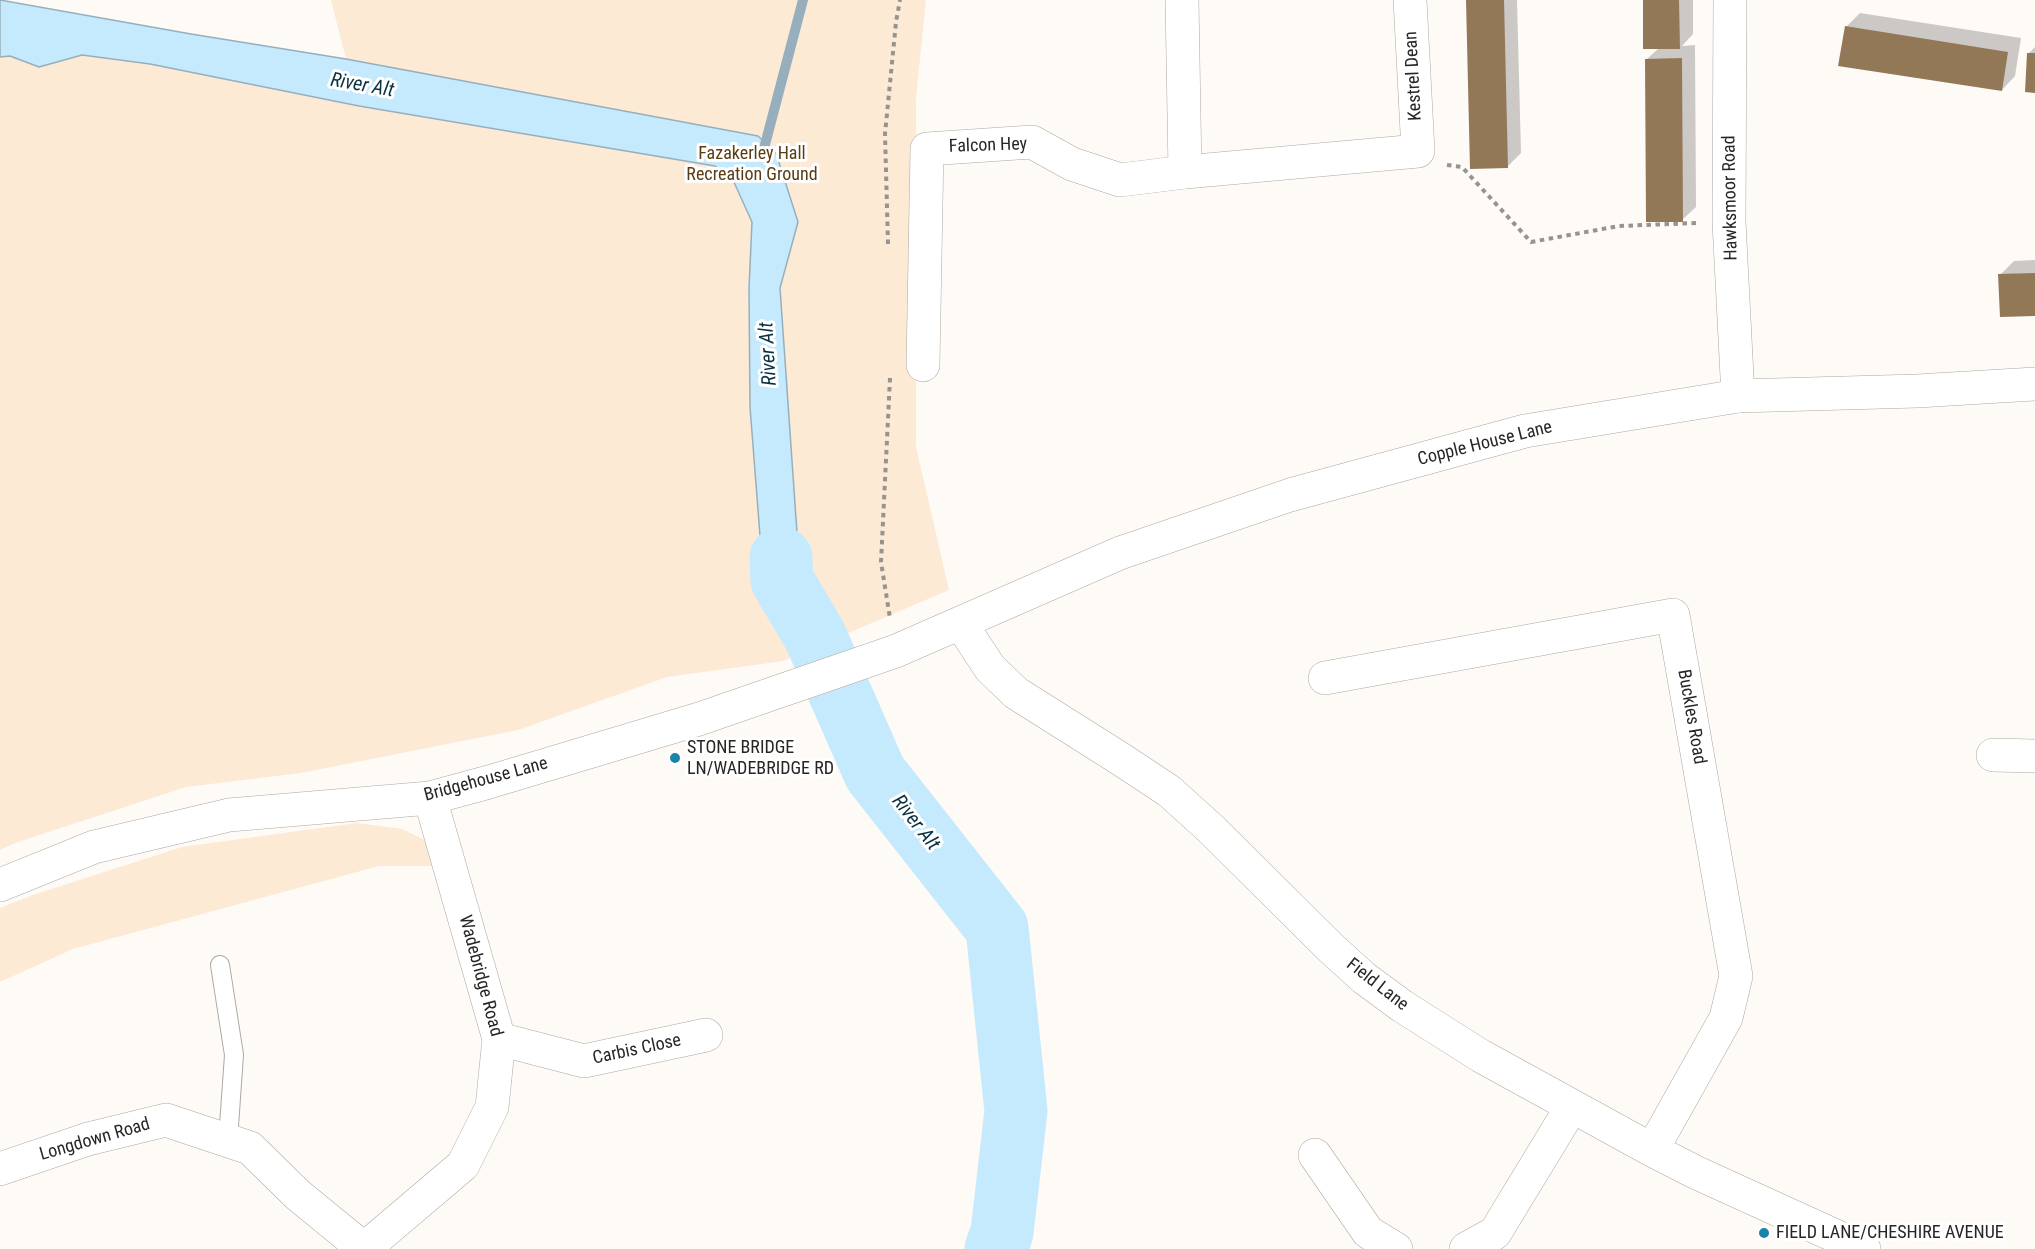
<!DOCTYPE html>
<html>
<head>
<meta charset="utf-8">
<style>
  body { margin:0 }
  canvas { display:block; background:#fefaf6 }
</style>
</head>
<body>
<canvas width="2035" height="1249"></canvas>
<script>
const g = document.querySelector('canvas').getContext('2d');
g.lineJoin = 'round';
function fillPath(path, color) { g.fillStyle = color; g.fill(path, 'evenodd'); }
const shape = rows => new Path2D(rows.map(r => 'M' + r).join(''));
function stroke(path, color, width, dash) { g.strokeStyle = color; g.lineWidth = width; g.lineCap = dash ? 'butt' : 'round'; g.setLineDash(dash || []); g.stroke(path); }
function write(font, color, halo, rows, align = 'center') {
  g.font = font + ' "Roboto Condensed",sans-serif'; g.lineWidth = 6; g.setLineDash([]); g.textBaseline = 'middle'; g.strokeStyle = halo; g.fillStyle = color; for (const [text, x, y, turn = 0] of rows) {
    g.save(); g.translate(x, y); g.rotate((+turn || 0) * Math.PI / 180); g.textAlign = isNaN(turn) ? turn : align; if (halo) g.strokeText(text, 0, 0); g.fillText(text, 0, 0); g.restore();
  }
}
const green = shape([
  [331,0,926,0,916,98,916,447,949,590,783,661,667,677,518,730,301,773,186,787,15,843,0,850,0,57,10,56,39,67,82,55,150,64,359,106,588,144,590,105,346,59],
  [357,823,402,829,423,839,438,866,379,866,73,949,0,982,0,908,33,895,182,847]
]);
const water = shape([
  [0,0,191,34,346,59,758,136,776,153,798,222,780,288,800,576,827,631,797,645,764,587,750,407,749,288,752,222,733,180,715,166,359,106,150,64,82,55,39,67,10,56,0,57,0,0]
]);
const shadow = shape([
  [1468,0,1517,0,1521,153,1507,167],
  [1644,0,1693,0,1693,34,1682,46,1695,45,1696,207,1682,220,1647,59,1659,48],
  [1860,13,2021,38,2015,76,2002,90,1846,27],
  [2035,47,2035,91,2028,54],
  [2035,260,2035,314,2000,275,2014,261]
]);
const stream = shape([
  [762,156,803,0]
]);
const river = shape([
  [781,558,782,580,815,636,875,773,997,928,1016,1111,1002,1232,996,1249]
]);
const building = shape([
  [1466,0,1504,0,1508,168,1470,169],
  [1643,0,1679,0,1680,49,1643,49],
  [1845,26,2008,52,2002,91,1838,66],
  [2027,53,2035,53,2035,93,2025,92],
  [1682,58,1683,222,1646,222,1645,59],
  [2035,273,2035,316,2000,317,1998,274]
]);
const path = shape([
  [1447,165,1462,167,1531,242,1619,226,1696,223],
  [888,244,885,134,896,22,900,0],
  [890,378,881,562,890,618]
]);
const lane = shape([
  [220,965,234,1055,228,1140]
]);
const street = shape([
  [1182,0,1185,172],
  [1730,0,1729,222,1738,396],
  [923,365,927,149,1032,142,1072,164,1120,180,1185,172,1418,151,1410,0],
  [961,624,990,668,1016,693,1119,758,1169,791,1210,828,1332,949,1364,978,1402,1006,1481,1056,1652,1150,1695,1172,1864,1249],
  [1325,678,1673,615,1736,976,1726,1018,1652,1150],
  [1993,755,2035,756],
  [499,1039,584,1061,706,1035],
  [1315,1155,1368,1232,1396,1249],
  [0,1169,88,1139,166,1120,250,1148,298,1195,364,1249],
  [364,1249,463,1165,492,1107,499,1039,430,798],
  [1466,1249,1495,1233,1571,1108]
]);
const secondary = shape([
  [0,885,94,847,229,815,430,798,489,782,699,719,896,651,1120,553,1290,495,1525,431,1738,396,1917,391,2035,384]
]);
const markers = [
  [675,758,6,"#1883ab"],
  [1764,1233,6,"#1883ab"]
];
const streetNames = [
  ["Kestrel Dean",1414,76,-93],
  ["Falcon Hey",988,146,-2],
  ["Hawksmoor Road",1731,198,-91],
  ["Copple House Lane",1485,444,-14],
  ["Buckles Road",1691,717,80],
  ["Bridgehouse Lane",486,780,-15],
  ["Wadebridge Road",480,976,75],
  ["Field Lane",1377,985,38],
  ["Carbis Close",637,1050,-12],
  ["Longdown Road",95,1140,-16]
];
const parkNames = [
  ["Fazakerley Hall",752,154],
  ["Recreation Ground",752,175]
];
const poiNames = [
  ["STONE BRIDGE",687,748],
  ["LN/WADEBRIDGE RD",687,769],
  ["FIELD LANE/CHESHIRE AVENUE",1776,1233]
];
const waterNames = [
  ["River Alt",362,86,10],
  ["River Alt",769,354,-93],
  ["River Alt",915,823,52]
];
fillPath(green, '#fcead5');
fillPath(water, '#c6eafd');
stroke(water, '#97afbc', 1.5);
fillPath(shadow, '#0003');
stroke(stream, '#97afbc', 10);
stroke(river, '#c6eafd', 63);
fillPath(building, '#937858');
stroke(lane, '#ada8a3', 20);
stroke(street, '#ada8a3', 34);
stroke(secondary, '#ada8a3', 34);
stroke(path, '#969390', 4, [4.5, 4.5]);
stroke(lane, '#fff', 18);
stroke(street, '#fff', 33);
stroke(secondary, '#fff', 33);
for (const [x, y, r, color] of markers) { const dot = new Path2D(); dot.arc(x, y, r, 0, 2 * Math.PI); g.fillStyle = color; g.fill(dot); stroke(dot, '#fff', 2); }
write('18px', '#282624', '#fff', streetNames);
write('18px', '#5a3c13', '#fff', parkNames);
write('18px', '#282624', '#fff', poiNames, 'left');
write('italic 20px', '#083141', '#fff', waterNames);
</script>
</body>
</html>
